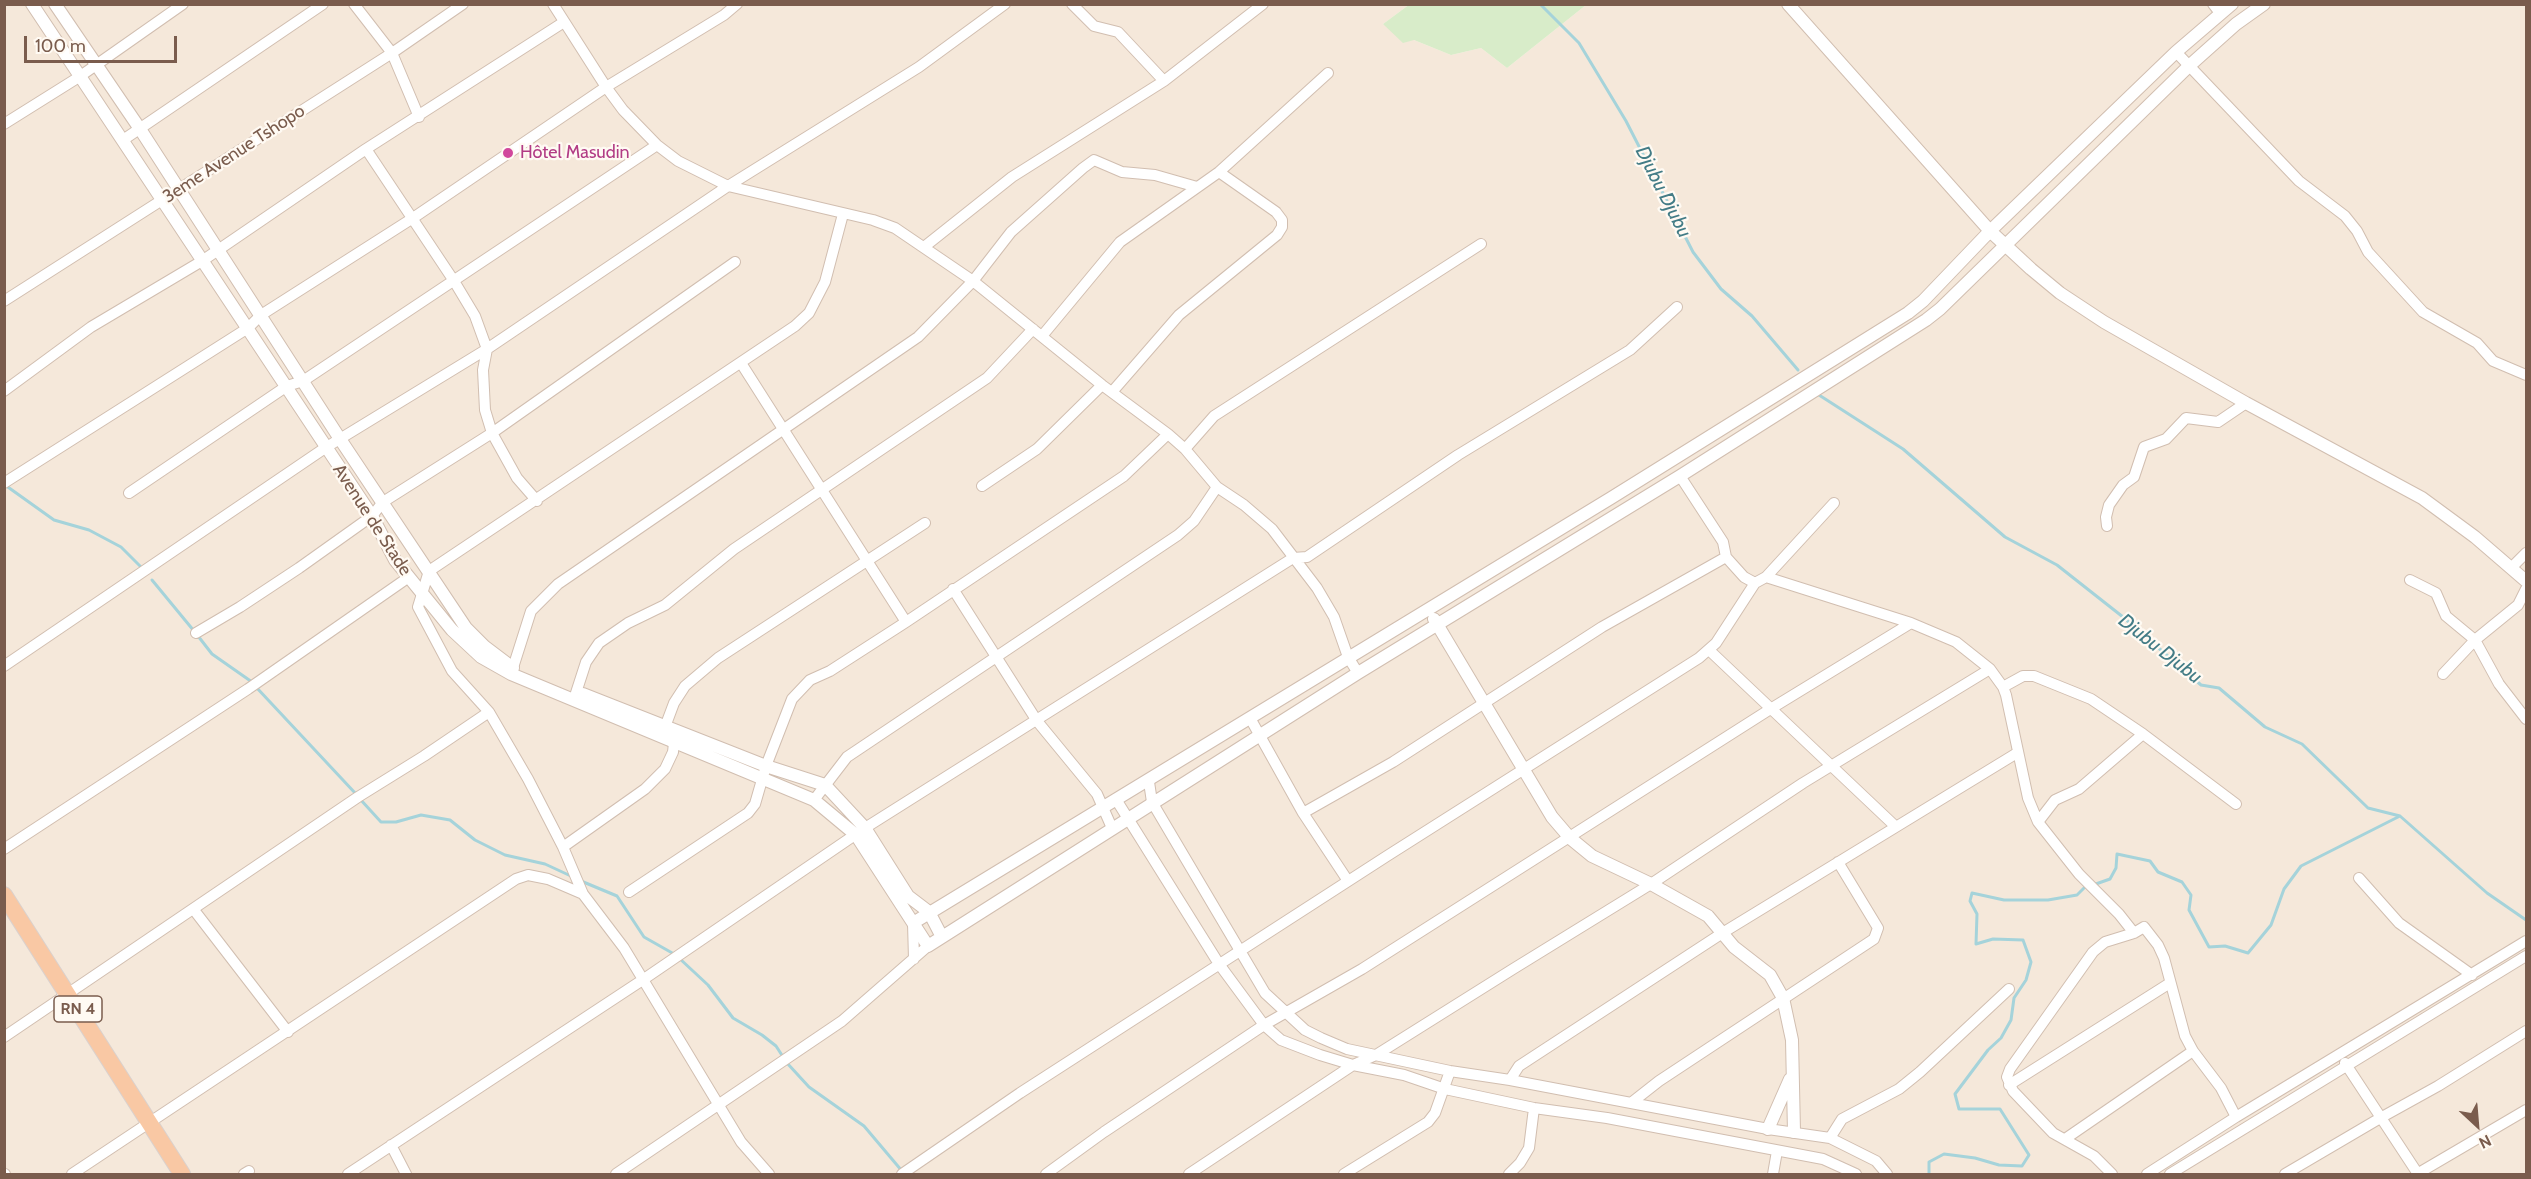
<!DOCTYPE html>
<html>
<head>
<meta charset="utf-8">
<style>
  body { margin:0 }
  #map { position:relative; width:2531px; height:1179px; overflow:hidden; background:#fdf6ec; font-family:Cabin,sans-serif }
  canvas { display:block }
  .frame { position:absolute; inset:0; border:6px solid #7a5c4d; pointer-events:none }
  .north { position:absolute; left:2447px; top:1095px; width:60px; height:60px; -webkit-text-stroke:4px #fffaf3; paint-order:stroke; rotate:154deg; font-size:16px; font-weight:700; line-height:24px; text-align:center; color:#7a5c4d }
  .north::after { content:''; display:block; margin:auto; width:21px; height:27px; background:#7a5c4d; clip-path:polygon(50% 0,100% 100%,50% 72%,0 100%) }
  .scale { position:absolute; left:24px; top:36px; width:153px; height:27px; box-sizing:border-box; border:3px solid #7a5c4d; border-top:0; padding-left:8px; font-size:18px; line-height:21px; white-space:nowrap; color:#7a5c4d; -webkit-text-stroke:4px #fffaf3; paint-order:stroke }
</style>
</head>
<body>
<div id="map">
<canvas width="2531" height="1179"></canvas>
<div class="frame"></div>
<div class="north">N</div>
<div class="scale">100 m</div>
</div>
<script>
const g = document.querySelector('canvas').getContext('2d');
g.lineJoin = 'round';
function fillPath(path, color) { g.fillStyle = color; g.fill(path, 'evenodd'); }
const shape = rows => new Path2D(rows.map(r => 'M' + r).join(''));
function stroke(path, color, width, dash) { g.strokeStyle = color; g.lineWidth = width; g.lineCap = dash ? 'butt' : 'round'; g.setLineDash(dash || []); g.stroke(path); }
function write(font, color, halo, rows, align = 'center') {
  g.font = font + ' Cabin,sans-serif'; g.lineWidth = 4.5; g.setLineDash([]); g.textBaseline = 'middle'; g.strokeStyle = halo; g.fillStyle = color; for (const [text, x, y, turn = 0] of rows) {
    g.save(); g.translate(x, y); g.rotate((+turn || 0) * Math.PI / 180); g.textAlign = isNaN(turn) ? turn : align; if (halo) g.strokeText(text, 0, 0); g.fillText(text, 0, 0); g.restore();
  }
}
const residential = shape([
  [1410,4,1383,24,1414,40,1451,55,1481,48,1507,68,1586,5,2526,5,2526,1174,5,1174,5,5]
]);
const green = shape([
  [1410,4,1586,4,1586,5,1507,68,1481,48,1451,55,1414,40,1403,43,1383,24]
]);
const stream = shape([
  [1540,4,1579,43,1626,121,1693,252,1721,289,1752,316,1798,370],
  [1819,395,1903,449,2005,537,2057,565,2123,617,2201,685,2219,688,2265,727,2302,744,2368,808,2400,816,2487,893,2526,920],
  [5,485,54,520,89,530,121,547,143,569],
  [152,580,194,631],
  [198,636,212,654,252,682],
  [256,687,356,794],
  [360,799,381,822,396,822,421,815,450,820,475,840,505,855,545,864,573,877],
  [581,881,617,896,644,937,674,954],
  [2093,885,2110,879,2116,868,2117,854,2150,861,2158,872,2182,882,2191,895,2189,910,2209,947,2225,946,2248,953,2271,925,2284,889,2301,866,2400,816],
  [679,958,708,985,733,1018,762,1035,776,1046,787,1063,809,1087,864,1126,902,1171],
  [1929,1174,1929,1162,1944,1154,1975,1158,1999,1165,2022,1166,2029,1155,2000,1109,1959,1109,1955,1094,1988,1050,2001,1038,2011,1020,2014,998,2026,980,2031,962,2023,940,1993,939,1976,944,1977,914,1970,901,1972,893,2004,900,2048,900,2077,895,2087,885]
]);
const minor = shape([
  [354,4,392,53,419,117],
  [553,4,606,87,623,110,657,145,678,161,728,186,873,220,895,228,973,281,1102,385,1168,434,1185,449,1217,487,1244,505,1272,529,1317,588,1334,617,1348,657,1358,673],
  [1072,4,1094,26,1118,32,1164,81],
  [2213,4,2220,13],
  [2176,52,2299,181,2345,216,2357,231,2368,252,2423,312,2477,343,2493,361,2526,375],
  [4,124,79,77,183,4],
  [123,140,323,4],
  [366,149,454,281,475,316,487,349,483,370,485,410,492,433,517,478,537,501],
  [924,247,1012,177,1164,81,1263,4],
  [4,301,392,53,463,4],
  [1042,336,1120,242,1219,172,1328,73],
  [741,363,906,622],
  [4,391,91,327,202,261,366,149,564,22],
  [1112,392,1179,315,1277,235,1282,227,1282,220,1276,212,1219,172],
  [1185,449,1214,416,1481,244],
  [1680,476,1723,542,1726,557,1744,577,1755,583,1766,577,1911,623,1956,642,1990,669,2003,687,2006,695,2028,798,2038,822,2079,874,2119,914,2134,933],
  [4,483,248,328,261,315,413,218,606,87,724,15,737,4],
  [982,486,1037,449,1102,385],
  [129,493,287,386,303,381,657,145],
  [2107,526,2106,517,2109,505,2123,485,2134,477,2144,447,2166,439,2186,418,2218,422,2246,403],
  [2512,567,2526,553],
  [1766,577,1834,503],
  [2410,580,2436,593,2446,616,2475,640,2499,684,2526,719],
  [953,589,1037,721,1097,794,1112,828],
  [196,633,240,607,299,568,372,516,383,502,492,433,735,262],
  [1709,650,1895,826],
  [4,666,325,448,487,349,728,186,919,67,1005,4],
  [511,674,531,611,558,584,918,337,973,281,1011,232,1083,168,1094,160,1122,172,1155,175,1197,187],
  [2443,674,2475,640,2518,605,2526,589],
  [2003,687,2023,676,2034,676,2091,699,2143,734,2236,804],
  [574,699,586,662,599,643,628,623,665,605,734,549,987,378,1033,329],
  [1250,718,1303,813,1348,881],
  [1149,782,1152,802,1265,993,1305,1030,1321,1038,1347,1049,1450,1071,1510,1080,1768,1129,1830,1138,1876,1161,1887,1174],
  [814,800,847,757,1178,535,1194,521,1217,487],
  [1117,801,1219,964,1264,1025,1281,1040,1320,1055,1353,1065,1404,1075,1445,1089,1534,1108,1607,1118,1823,1159,1856,1174],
  [1303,813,1393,762,1602,627,1726,557],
  [2038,822,2055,800,2079,789,2143,734],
  [563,847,645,789,665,769,673,752,674,743,665,727,674,703,685,686,718,658,925,523],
  [4,849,248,689,409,577],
  [2359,878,2399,923,2472,975],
  [629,892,748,813,755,804,766,766,792,699,810,680,830,671,906,622,1124,476,1168,434],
  [194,910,288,1032],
  [913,923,914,959],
  [4,1037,358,797,424,756,489,712],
  [2345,1063,2418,1174],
  [1510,1080,1519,1066,1724,932,2017,753],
  [2009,1085,2170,983],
  [1631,1103,1659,1081,1874,939,1878,928,1838,862],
  [1830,1138,1842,1119,1899,1089,1920,1072,2009,989],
  [2065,1139,2193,1051],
  [391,1145,406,1174],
  [4,1174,5,1174],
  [72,1174,516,879,528,875,548,879,583,894],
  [244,1174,249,1171],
  [348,1174,644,979,865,828,1293,558,1307,557,1458,455,1630,350,1677,307],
  [616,1174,842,1021,928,946],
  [769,1174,741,1142,624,948,583,894,563,847,528,779,489,712,452,671,418,607,429,571,795,326,809,313,825,282,843,214],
  [902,1174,1020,1093,1387,856,1699,658,1716,643,1755,583],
  [1046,1174,1104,1132,1264,1025,1362,969,1772,708,1911,623],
  [1189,1174,1353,1065,1376,1055,1513,969,1651,884,1803,783,1990,669],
  [1344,1174,1428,1122,1435,1113,1450,1071],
  [1509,1174,1520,1163,1529,1148,1534,1108],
  [1773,1174,1777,1151],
  [2112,1174,2094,1156,2053,1133,2013,1091,2007,1077,2010,1069,2093,952,2105,942,2134,933,2144,927,2158,945,2164,958,2185,1036,2193,1051,2221,1088,2236,1117],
  [2147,1174,2236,1117,2526,941],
  [2170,1174,2526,956],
  [2285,1174,2382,1117,2438,1086,2526,1031],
  [2417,1174,2526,1110]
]);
const tertiary = shape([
  [32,4,372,516,395,560,452,630,481,657,511,674,814,800,856,835,928,946,1358,673,1680,476,1926,320,1940,309,2189,66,2236,24,2264,4],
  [55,4,140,129,340,439,466,628,484,646,513,668],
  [1788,4,1990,231,2031,269,2060,293,2104,322,2246,403,2422,498,2475,537,2526,581],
  [1434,619,1552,817,1570,838,1592,856,1651,884,1708,916,1734,947,1770,975,1783,998,1792,1040,1794,1132],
  [583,694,766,766,825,785,865,828,908,896,929,912,942,937],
  [913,923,1611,498,1908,313,1923,301,1990,231,2176,52,2232,4],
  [1768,1129,1790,1079]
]);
const trunk = shape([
  [4,895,182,1174]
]);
const markers = [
  [508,153,6,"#d1479c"]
];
const shields = [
  [78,1009,48]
];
const shieldNames = [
  ["RN 4",78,1009]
];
const hotelNames = [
  ["Hôtel Masudin",520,153]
];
const streetNames = [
  ["3eme Avenue Tshopo",234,154,-33],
  ["Avenue de Stade",372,520,57]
];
const waterNames = [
  ["Djubu Djubu",1663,192,63],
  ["Djubu Djubu",2160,649,38]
];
fillPath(residential, '#f5e8da');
fillPath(green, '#d8ecc9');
stroke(stream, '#a5d3da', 3);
stroke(minor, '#d1beb0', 12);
stroke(tertiary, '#d1beb0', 14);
stroke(trunk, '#dad1cd', 18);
stroke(minor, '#fff', 10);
stroke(tertiary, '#fff', 12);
stroke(trunk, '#f9c8a4', 16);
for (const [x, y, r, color] of markers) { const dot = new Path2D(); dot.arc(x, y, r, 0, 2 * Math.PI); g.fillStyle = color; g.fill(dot); stroke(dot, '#fffaf3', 2); }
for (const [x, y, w] of shields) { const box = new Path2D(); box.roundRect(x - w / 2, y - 13, w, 26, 4.5); g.fillStyle = '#fffaf3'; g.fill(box); stroke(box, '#7a5c4d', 1.5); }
write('bold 16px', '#7a5c4d', null, shieldNames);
write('18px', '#b23c85', '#fffaf3', hotelNames, 'left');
write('18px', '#7a5c4d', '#fffaf3', streetNames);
write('italic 20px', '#437c86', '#fffaf3', waterNames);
</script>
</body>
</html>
